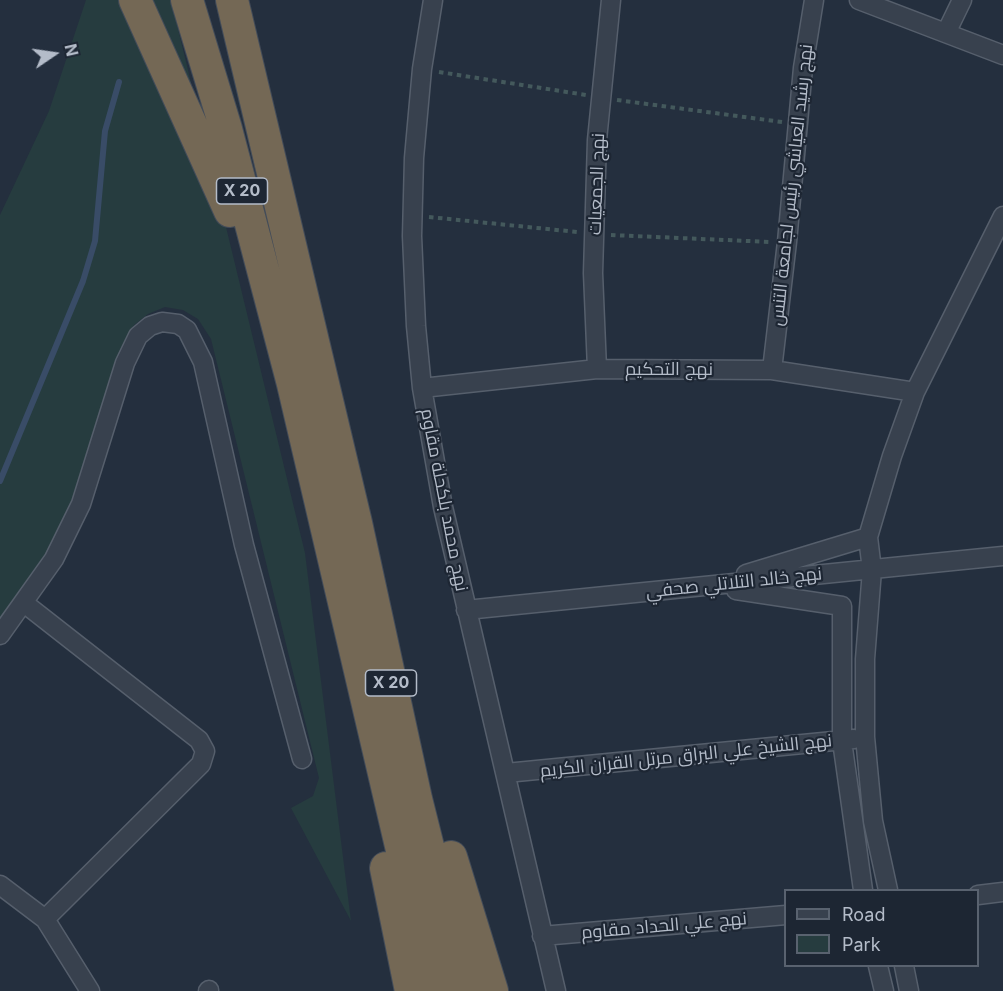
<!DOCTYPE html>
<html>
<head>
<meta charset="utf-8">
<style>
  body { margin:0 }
  #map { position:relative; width:1003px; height:991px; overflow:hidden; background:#242f3e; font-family:Inter,sans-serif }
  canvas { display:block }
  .legend { position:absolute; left:784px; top:889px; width:195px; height:78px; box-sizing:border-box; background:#1d2633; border:2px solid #59626f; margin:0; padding:8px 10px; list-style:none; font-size:18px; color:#b4bcc9 }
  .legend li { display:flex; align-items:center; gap:12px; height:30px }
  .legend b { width:30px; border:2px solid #59626f }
  .north { position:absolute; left:24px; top:24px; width:60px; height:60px; -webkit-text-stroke:4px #1d2633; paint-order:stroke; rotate:77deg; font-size:16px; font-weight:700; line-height:24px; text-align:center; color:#b4bcc9 }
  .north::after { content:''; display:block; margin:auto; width:21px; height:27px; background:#b4bcc9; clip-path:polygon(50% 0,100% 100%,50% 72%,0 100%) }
</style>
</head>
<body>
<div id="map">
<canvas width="1003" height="991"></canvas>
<ul class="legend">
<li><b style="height:8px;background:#38414e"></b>Road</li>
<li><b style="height:16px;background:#263c3f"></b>Park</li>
</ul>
<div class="north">N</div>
</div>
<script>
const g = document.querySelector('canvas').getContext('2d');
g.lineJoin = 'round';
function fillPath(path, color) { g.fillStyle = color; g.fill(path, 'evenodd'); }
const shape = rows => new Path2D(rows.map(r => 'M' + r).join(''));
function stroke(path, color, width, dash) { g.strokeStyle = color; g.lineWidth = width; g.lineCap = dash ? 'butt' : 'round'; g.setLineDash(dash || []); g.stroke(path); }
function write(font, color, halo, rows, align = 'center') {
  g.font = font + ' Inter,Cairo,sans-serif'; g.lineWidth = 4.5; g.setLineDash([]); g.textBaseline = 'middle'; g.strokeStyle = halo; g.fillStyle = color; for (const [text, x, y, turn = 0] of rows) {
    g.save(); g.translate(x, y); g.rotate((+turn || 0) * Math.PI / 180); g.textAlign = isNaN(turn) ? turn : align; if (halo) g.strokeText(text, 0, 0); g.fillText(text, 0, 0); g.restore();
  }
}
const green = shape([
  [86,0,171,0,305,553,351,921,291,808,313,796,319,778,211,339,198,319,183,310,165,307,148,314,134,325,121,356,93,451,52,554,0,622,0,215,49,111]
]);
const stream = shape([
  [0,481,83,281,95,241,105,131,119,82]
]);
const path = shape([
  [439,72,586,95],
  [617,100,782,122],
  [429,217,577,232],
  [611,235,771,242]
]);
const street = shape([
  [433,0,422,69,414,158,412,236,416,326,422,388,443,507,556,991],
  [859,0,1003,55],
  [946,33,962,0],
  [597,369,593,273,597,140,611,0],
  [772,370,787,242,803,68,814,0],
  [422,388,597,369,772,370,915,392],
  [746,574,868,537],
  [736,590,842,606,842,741,863,890],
  [24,603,199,740,205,751,201,764,45,919],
  [466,610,1003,556],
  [0,635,54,559,81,504,125,363,138,336,150,326,162,322,178,324,187,330,203,362,244,545,302,759],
  [506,773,854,739],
  [0,885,45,919,90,991],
  [888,890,873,821,865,737,865,659,872,570,868,537,892,456,915,392,1003,216],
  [978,895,1003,892],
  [542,936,786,915],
  [878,966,884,991],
  [904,966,909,991],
  [208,991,209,990]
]);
const highway = shape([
  [135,0,230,211],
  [187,0,226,129,293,384,409,880,438,991],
  [232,0,356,523,416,799,464,991],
  [451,857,492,991],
  [386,868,411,991]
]);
const shields = [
  [242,191,51],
  [391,683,51]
];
const shieldNames = [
  ["X 20",242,191],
  ["X 20",391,683]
];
const streetNames = [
  ["نهج الجمعيات",597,184,-88],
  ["نهج رشيد العياشي رئيس لجامعة التنس",792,185,-84],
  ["نهج التحكيم",669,370],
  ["نهج محمد بلكحلة مقاوم",444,500,79],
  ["نهج خالد التلاتلي صحفي",734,583,-6],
  ["نهج الشيخ علي البراق مرتل القران الكريم",686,756,-6],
  ["نهج علي الحداد مقاوم",664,926,-5]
];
fillPath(green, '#263c3f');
stroke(stream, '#394c67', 6);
stroke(street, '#565f6c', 21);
stroke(highway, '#434c59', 34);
stroke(path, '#44595c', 4, [4.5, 4.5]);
stroke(street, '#38414e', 18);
stroke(highway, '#746855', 32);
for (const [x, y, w] of shields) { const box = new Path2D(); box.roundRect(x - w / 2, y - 13, w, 26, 4.5); g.fillStyle = '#1d2633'; g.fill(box); stroke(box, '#b4bcc9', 1.5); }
write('bold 16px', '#b4bcc9', null, shieldNames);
write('18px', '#b4bcc9', '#1d2633', streetNames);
</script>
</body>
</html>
